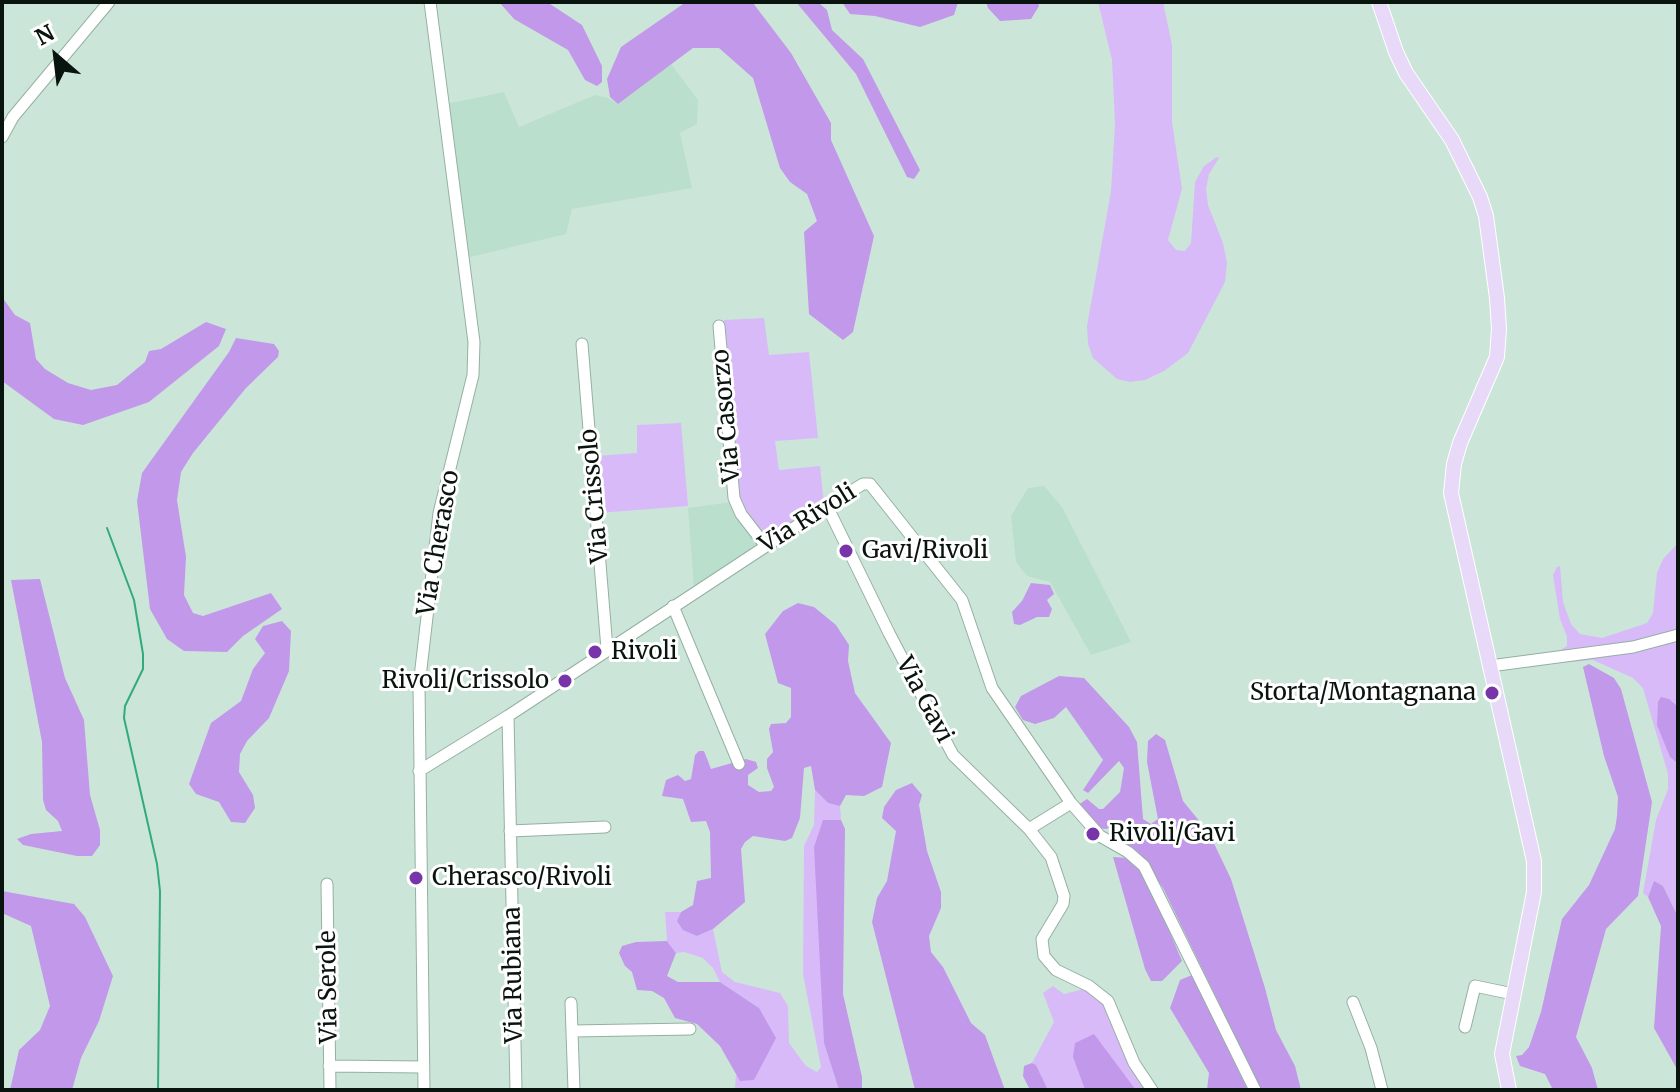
<!DOCTYPE html>
<html>
<head>
<meta charset="utf-8">
<style>
  body { margin:0 }
  #map { position:relative; width:1680px; height:1092px; overflow:hidden; background:#cbe6d8; font-family:Merriweather,serif }
  canvas { display:block }
  .frame { position:absolute; inset:0; border:4px solid #0a140f; pointer-events:none }
  .north { position:absolute; left:16px; top:16px; width:80px; height:80px; -webkit-text-stroke:6px #fff; paint-order:stroke; rotate:332deg; font-size:22px; font-weight:700; line-height:32px; text-align:center; color:#0a140f }
  .north::after { content:''; display:block; margin:auto; width:28px; height:36px; background:#0a140f; clip-path:polygon(50% 0,100% 100%,50% 72%,0 100%) }
</style>
</head>
<body>
<div id="map">
<canvas width="1680" height="1092"></canvas>
<div class="frame"></div>
<div class="north">N</div>
</div>
<script>
const g = document.querySelector('canvas').getContext('2d');
g.lineJoin = 'round';
function fillPath(path, color) { g.fillStyle = color; g.fill(path, 'evenodd'); }
const shape = rows => new Path2D(rows.map(r => 'M' + r).join(''));
function stroke(path, color, width, dash) { g.strokeStyle = color; g.lineWidth = width; g.lineCap = dash ? 'butt' : 'round'; g.setLineDash(dash || []); g.stroke(path); }
function write(font, color, halo, rows, align = 'center') {
  g.font = font + ' Merriweather,serif'; g.lineWidth = 6; g.setLineDash([]); g.textBaseline = 'middle'; g.strokeStyle = halo; g.fillStyle = color; for (const [text, x, y, turn = 0] of rows) {
    g.save(); g.translate(x, y); g.rotate((+turn || 0) * Math.PI / 180); g.textAlign = isNaN(turn) ? turn : align; if (halo) g.strokeText(text, 0, 0); g.fillText(text, 0, 0); g.restore();
  }
}
const built = shape([
  [671,64,698,100,697,124,680,133,692,188,572,209,566,234,466,258,446,104,504,92,519,127,595,95,608,98,618,104],
  [1044,486,1062,507,1131,642,1091,655,1050,582,1027,576,1016,562,1011,516,1028,488],
  [731,502,760,544,694,588,688,508]
]);
const green = shape([
  [1098,2,1163,2,1172,45,1172,122,1182,189,1168,240,1176,250,1185,251,1191,243,1195,182,1204,166,1217,157,1219,158,1209,174,1206,189,1208,205,1223,243,1227,263,1225,282,1188,353,1164,371,1145,380,1130,382,1117,379,1093,358,1088,344,1087,326,1111,191,1115,124,1112,60],
  [764,318,769,355,809,352,818,438,775,441,779,470,820,466,824,504,767,539,740,506,724,320],
  [681,423,688,506,599,513,595,456,637,453,637,425],
  [1678,543,1678,630,1620,646,1559,651,1567,646,1567,637,1560,619,1553,575,1557,567,1560,566,1563,602,1571,624,1580,634,1602,638,1647,623,1653,613,1657,573,1663,559],
  [1678,637,1678,707,1670,757,1678,764,1678,917,1663,886,1654,882,1648,897,1643,893,1656,820,1668,789,1668,774,1643,688,1633,678,1593,660,1558,663,1557,659,1652,644,1660,646],
  [815,790,828,803,840,806,841,820,823,820,824,1043,839,1090,735,1090,736,1074,740,1080,759,1008,720,982,713,968,703,958,684,952,676,953,667,941,665,912,681,912,677,921,697,936,713,929,722,972,735,982,780,993,788,1006,789,1043,806,1066,817,1072,821,1067,803,974,804,846,814,825],
  [1053,986,1064,994,1084,989,1104,999,1131,1060,1132,1071,1144,1090,1136,1090,1094,1035,1073,1057,1085,1090,1048,1090,1036,1065,1032,1063,1054,1022,1043,993]
]);
const forest = shape([
  [499,2,547,2,582,25,602,66,602,82,597,86,585,80,568,50,514,19],
  [686,2,753,3,791,53,831,123,831,140,874,236,853,332,843,340,809,314,804,232,817,221,807,194,790,182,780,168,753,78,719,48,693,48,618,104,610,97,607,79,621,47],
  [796,2,818,2,827,10,832,30,863,59,920,170,914,179,907,177,856,74],
  [842,2,958,2,954,15,920,27,875,16,850,14],
  [986,2,1038,2,1039,6,1031,19,1000,21,988,8],
  [2,297,15,315,30,323,36,359,45,369,68,383,91,390,117,385,145,362,149,351,161,349,206,322,226,329,219,346,149,402,83,425,54,419,2,381],
  [236,338,274,344,279,351,278,357,246,388,193,453,181,472,177,500,186,557,184,595,193,613,203,616,271,593,282,609,243,636,227,652,184,651,167,639,150,609,137,501,142,473,229,352],
  [40,579,65,678,84,720,90,795,100,830,100,845,92,856,77,856,23,845,17,839,31,834,62,831,58,821,46,810,43,800,42,742,11,580],
  [1031,583,1050,585,1054,594,1047,600,1052,609,1049,617,1037,617,1020,625,1014,624,1012,612,1022,601],
  [798,603,814,607,836,625,849,645,848,661,855,693,891,743,882,787,864,796,846,795,840,806,828,803,815,790,811,766,804,768,800,818,792,838,785,841,753,836,745,842,741,849,745,902,713,929,697,936,683,930,677,921,681,912,693,905,697,881,711,878,710,832,706,821,691,822,683,799,662,796,666,780,678,775,685,781,691,779,695,755,699,751,704,751,711,769,746,759,756,762,758,768,748,775,748,785,759,792,771,791,774,787,767,768,767,759,773,752,769,729,771,724,786,723,791,717,791,688,778,683,765,634,783,611],
  [282,621,291,631,289,671,269,718,247,741,240,754,239,772,253,795,255,808,245,823,231,822,219,802,196,794,189,784,211,723,241,701,253,669,265,653,255,639,263,626],
  [1589,664,1614,678,1621,689,1652,802,1638,896,1606,929,1576,1037,1592,1068,1598,1090,1553,1090,1545,1074,1520,1066,1516,1056,1522,1055,1529,1047,1541,1012,1562,919,1589,885,1615,829,1617,816,1618,797,1604,756,1583,667],
  [1059,676,1084,678,1129,727,1137,742,1143,819,1151,824,1158,819,1147,762,1148,741,1156,734,1165,740,1183,801,1209,833,1231,879,1265,988,1276,1030,1295,1066,1301,1090,1261,1090,1163,888,1138,852,1122,841,1125,835,1120,824,1106,829,1097,828,1078,805,1087,799,1099,809,1103,809,1120,792,1124,768,1119,761,1088,793,1083,790,1103,760,1066,707,1054,718,1035,724,1023,720,1015,707,1021,696],
  [1661,697,1669,699,1678,707,1678,764,1670,757,1657,725,1658,702],
  [912,783,922,795,919,805,927,851,941,892,941,908,929,936,931,952,943,967,971,1023,985,1035,1005,1090,915,1090,872,922,877,898,887,881,896,831,882,818,884,807,896,790],
  [823,820,841,820,845,829,843,994,862,1077,862,1090,839,1090,824,1043,814,847],
  [1113,857,1128,858,1137,863,1147,878,1182,961,1162,981,1151,981,1145,969],
  [1654,881,1663,886,1678,917,1678,1071,1654,1028,1661,926,1648,897],
  [2,891,74,904,85,917,113,976,99,1021,81,1058,72,1090,10,1090,19,1050,40,1030,50,1006,31,926,2,913],
  [667,941,676,953,667,976,678,982,720,982,759,1008,776,1038,754,1080,740,1081,720,1046,697,1024,675,1018,664,998,652,991,637,990,632,972,625,966,619,953,622,946,636,942],
  [1192,975,1248,1090,1207,1090,1209,1073,1170,1008,1180,980],
  [1094,1034,1136,1090,1085,1090,1073,1057,1075,1043],
  [1032,1063,1036,1065,1048,1090,1030,1090,1023,1076,1024,1066]
]);
const stream = shape([
  [107,528,134,600,143,654,143,669,125,706,124,718,157,864,160,891,158,1090]
]);
const minor = shape([
  [2,137,13,117,109,2],
  [719,326,734,498,741,514,765,545],
  [582,344,607,649],
  [827,506,889,633,953,755,1029,829,1071,803],
  [673,606,739,764],
  [1490,666,1633,647,1678,635],
  [508,716,516,1090],
  [419,771,508,716,827,506,863,484,870,484,962,600,992,688,1071,803,1100,836,1128,852,1144,866,1255,1090],
  [1029,829,1051,857,1064,896,1063,904,1042,939,1044,956,1056,970,1089,986,1108,1001,1134,1063,1152,1090],
  [510,831,605,827],
  [327,884,330,1090],
  [1353,1002,1371,1048,1382,1090],
  [571,1003,574,1090],
  [1465,1027,1475,986,1513,994],
  [572,1031,690,1029],
  [329,1066,423,1067],
  [424,1090,419,686,439,513,473,375,474,342,430,2]
]);
const major = shape([
  [1379,2,1396,52,1406,73,1452,140,1480,197,1486,216,1497,298,1499,329,1497,357,1460,443,1454,464,1451,493,1534,861,1534,892,1502,1054,1509,1090]
]);
const markers = [
  [846,551,8,"#7735a9"],
  [595,652,8,"#7735a9"],
  [565,681,8,"#7735a9"],
  [1492,693,8,"#7735a9"],
  [1093,834,8,"#7735a9"],
  [416,878,8,"#7735a9"]
];
const streetNames = [
  ["Via Casorzo",727,416,-95],
  ["Via Crissolo",595,496,-95],
  ["Via Rivoli",808,519,-32],
  ["Via Cherasco",439,543,-80],
  ["Via Gavi",924,700,62],
  ["Via Rubiana",514,975,-91],
  ["Via Serole",329,987,-91]
];
const poiNames = [
  ["Gavi/Rivoli",862,551],
  ["Rivoli",611,652],
  ["Rivoli/Crissolo",549,681,"right"],
  ["Storta/Montagnana",1476,693,"right"],
  ["Rivoli/Gavi",1109,834],
  ["Cherasco/Rivoli",432,878]
];
fillPath(built, '#bbdfcd');
fillPath(green, '#d9baf9');
fillPath(forest, '#c298eb');
stroke(stream, '#32aa7e', 2);
stroke(minor, '#95b0a3', 13);
stroke(major, '#fff', 16);
stroke(minor, '#fff', 11);
stroke(major, '#e8d9f9', 14);
for (const [x, y, r, color] of markers) { const dot = new Path2D(); dot.arc(x, y, r, 0, 2 * Math.PI); g.fillStyle = color; g.fill(dot); stroke(dot, '#fff', 3); }
write('24px', '#0a140f', '#fff', streetNames);
write('24px', '#0a140f', '#fff', poiNames, 'left');
</script>
</body>
</html>
